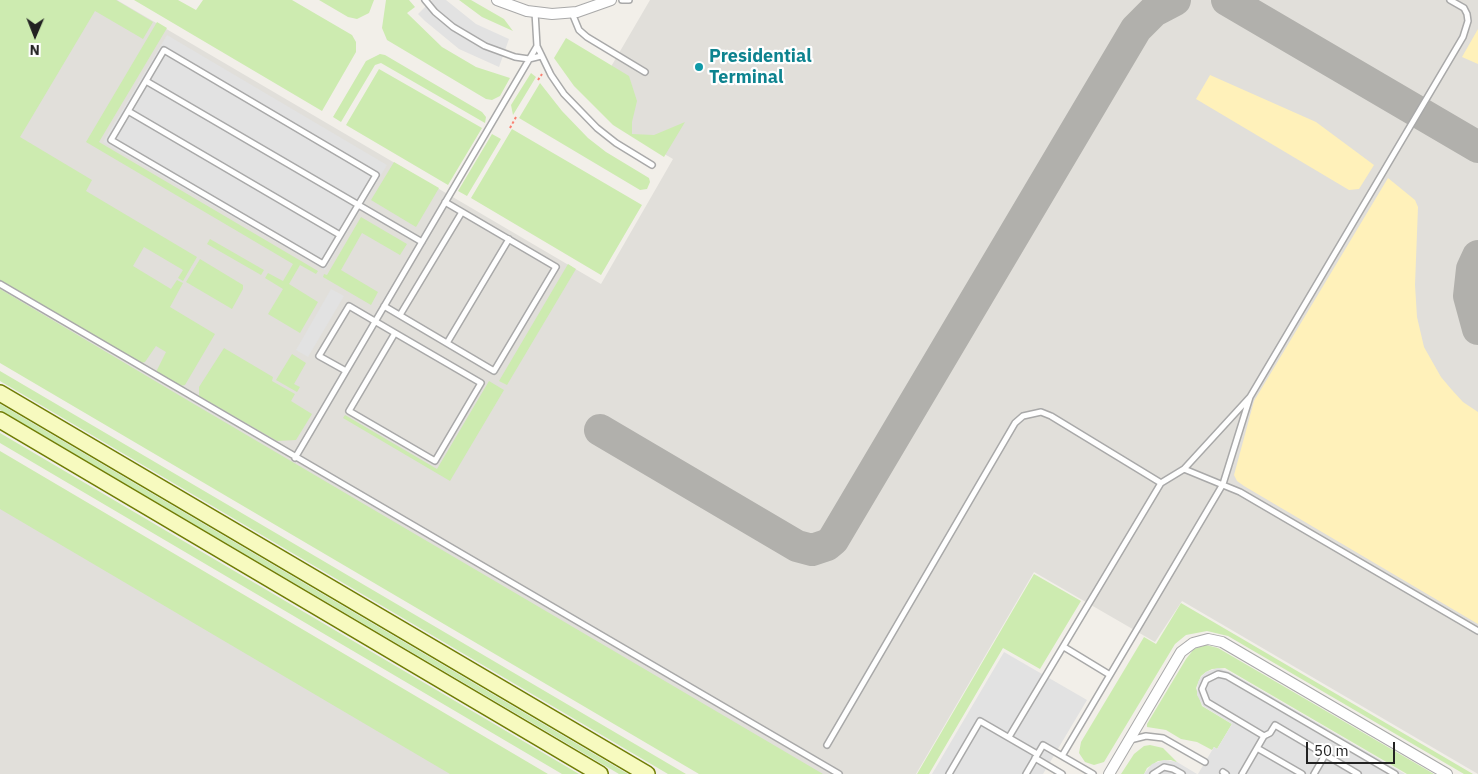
<!DOCTYPE html>
<html>
<head>
<meta charset="utf-8">
<style>
  body { margin:0 }
  #map { position:relative; width:1478px; height:774px; overflow:hidden; background:#f2efe9; font-family:"IBM Plex Sans",sans-serif }
  canvas { display:block }
  .north { position:absolute; left:10px; top:10px; width:50px; height:50px; -webkit-text-stroke:4px #fff; paint-order:stroke; rotate:181deg; font-size:14px; font-weight:700; line-height:20px; text-align:center; color:#222 }
  .north::after { content:''; display:block; margin:auto; width:18px; height:22px; background:#222; clip-path:polygon(50% 0,100% 100%,50% 72%,0 100%) }
  .scale { position:absolute; left:1306px; top:742px; width:89px; height:22px; box-sizing:border-box; border:2px solid #222; border-top:0; padding-left:6px; font-size:15px; line-height:18px; white-space:nowrap; color:#222; -webkit-text-stroke:4px #fff; paint-order:stroke }
</style>
</head>
<body>
<div id="map">
<canvas width="1478" height="774"></canvas>
<div class="north">N</div>
<div class="scale">50 m</div>
</div>
<script>
const g = document.querySelector('canvas').getContext('2d');
g.lineJoin = 'round';
function fillPath(path, color) { g.fillStyle = color; g.fill(path, 'evenodd'); }
const shape = rows => new Path2D(rows.map(r => 'M' + r).join(''));
function stroke(path, color, width, dash) { g.strokeStyle = color; g.lineWidth = width; g.lineCap = dash ? 'butt' : 'round'; g.setLineDash(dash || []); g.stroke(path); }
function write(font, color, halo, rows, align = 'center') {
  g.font = font + ' "IBM Plex Sans",sans-serif'; g.lineWidth = 4.5; g.setLineDash([]); g.textBaseline = 'middle'; g.strokeStyle = halo; g.fillStyle = color; for (const [text, x, y, turn = 0] of rows) {
    g.save(); g.translate(x, y); g.rotate((+turn || 0) * Math.PI / 180); g.textAlign = isNaN(turn) ? turn : align; if (halo) g.strokeText(text, 0, 0); g.fillText(text, 0, 0); g.restore();
  }
}
const airport = shape([
  [0,0,117,0,601,284,673,159,630,134,595,94,650,0,1478,0,1478,774,1182,601,1155,642,1034,572,916,774,803,774,0,303],
  [0,507,457,774,0,774]
]);
const grass = shape([
  [0,0,116,0,153,22,143,39,95,11,20,137,92,180,86,191,197,257,183,281,178,278,183,270,144,247,133,266,171,289,177,280,183,283,170,307,215,334,185,385,180,386,156,372,166,352,156,346,145,362,141,363,0,280],
  [134,0,178,0,196,10,203,0,292,0,352,35,356,42,356,52,322,111],
  [319,0,374,0,369,13,357,19,348,17],
  [386,0,409,0,415,7,407,13,442,47,476,67,510,78,500,96,492,100,486,99,387,40,382,28],
  [459,0,471,0,504,19,513,31,482,17],
  [157,22,167,28,99,142,318,271,316,274,300,265,289,284,318,302,300,333,268,314,283,289,265,278,268,273,283,281,293,264,86,142],
  [566,38,629,76,637,101,632,122,632,134,654,135,685,122,664,157,613,125,574,86,554,58],
  [380,54,385,55,482,112,486,117,485,123,381,63,375,65,341,122,333,117,366,61],
  [379,69,482,128,448,185,346,125],
  [531,73,536,77,513,115,511,105],
  [540,83,562,111,588,138,606,152,649,178,650,182,647,189,640,190,519,118],
  [512,129,642,205,601,275,471,198],
  [492,134,501,139,467,196,458,191],
  [394,162,439,188,416,227,371,200],
  [361,217,407,244,400,255,362,233,341,270,378,292,371,305,323,277,324,274,327,275],
  [210,239,264,270,261,275,207,244],
  [200,259,243,285,243,289,232,309,186,282],
  [568,264,576,269,507,385,499,381],
  [0,289,182,397,823,774,699,774,0,363],
  [224,348,273,377,272,381,295,394,291,401,312,414,296,440,277,441,199,396,199,387],
  [292,354,306,363,294,384,300,387,297,392,276,380],
  [0,371,686,774,668,774,0,381],
  [489,381,504,390,450,481,343,418,345,415,437,469],
  [0,404,628,774,619,774,0,410],
  [0,433,579,774,562,774,0,443],
  [0,451,548,774,450,774,0,509],
  [1034,574,1081,601,1040,669,1003,648,929,774,917,774],
  [1181,603,1473,774,1464,774,1228,636,1207,631,1186,635,1175,644,1104,762,1094,765,1085,762,1079,753,1081,742,1144,637,1156,644],
  [1206,645,1218,648,1434,774,1407,774,1225,668,1212,669,1206,672,1201,676,1196,688,1202,706,1232,724,1217,749,1214,747,1212,750,1197,742,1181,739,1166,730,1147,727,1147,724,1186,659,1194,649],
  [1150,745,1163,748,1178,763,1171,760,1158,761,1147,768,1144,774,1121,774,1134,754,1144,746]
]);
const sand = shape([
  [1478,29,1478,64,1462,57],
  [1210,75,1316,122,1374,165,1359,189,1349,190,1196,99],
  [1388,178,1415,200,1418,207,1415,285,1417,317,1424,347,1441,377,1452,390,1463,402,1478,412,1478,624,1244,486,1237,481,1234,475,1254,401]
]);
const parking = shape([
  [432,0,446,0,476,24,509,39,499,67,459,49,425,21,418,14],
  [167,35,387,165,325,270,103,142],
  [331,289,344,296,308,357,296,350],
  [1004,652,1087,700,1043,774,932,774],
  [1218,668,1230,672,1405,774,1198,774,1214,747,1217,749,1232,724,1203,706,1197,695,1198,682,1201,677,1206,672],
  [1164,760,1177,762,1197,774,1144,774,1152,764]
]);
const taxiway = shape([
  [1227,0,1478,147],
  [1478,256,1472,269,1469,296,1478,329],
  [600,430,797,546,812,550,827,545,833,540,1136,29,1154,11,1175,0]
]);
const path = shape([
  [538,80,542,74],
  [510,128,516,117]
]);
const lane = shape([
  [425,0,435,12,453,27,485,46,515,57,529,59,541,56],
  [622,0,629,0],
  [535,12,537,46,551,75,564,94,597,128,616,143,652,165],
  [572,13,579,30,587,37,645,72],
  [164,50,376,175,323,264,111,140,164,50],
  [146,81,422,242],
  [128,111,340,235],
  [0,284,839,774],
  [384,306,494,371,556,267,445,202],
  [400,315,462,212],
  [395,333,481,383,435,461,349,411,395,333],
  [447,343,509,239],
  [346,371,319,356,349,306,395,333],
  [1250,397,1463,37,1468,21,1467,14,1464,8,1450,0],
  [295,458,537,46],
  [1184,469,1240,492,1478,631],
  [1064,647,1110,675],
  [1264,736,1207,702,1202,689,1206,680,1218,674,1227,676,1395,774],
  [1009,737,1161,483,1184,469,1250,397,1223,484,1062,756],
  [1130,740,1146,736,1163,738,1205,762],
  [827,745,1015,423,1023,416,1041,412,1051,416,1161,483],
  [1257,748,1302,774],
  [1035,758,1062,774],
  [1223,772,1226,774],
  [949,774,980,721,1037,754],
  [1026,774,1043,745,1093,774],
  [1153,774,1164,767,1173,769,1182,774],
  [1242,774,1264,736,1270,733,1275,725,1358,774],
  [1314,774,1325,755]
]);
const street = shape([
  [497,0,527,11,552,14,577,12,611,0],
  [1109,774,1181,652,1193,643,1208,639,1222,642,1447,774]
]);
const secondary = shape([
  [0,393,647,774],
  [0,420,600,774]
]);
const markers = [
  [699,67,5,"#0f9aa8"]
];
const cultureNames = [
  ["Presidential",709,57],
  ["Terminal",709,78]
];
fillPath(airport, '#e1dfda');
fillPath(grass, '#cdebb0');
fillPath(sand, '#fff1ba');
fillPath(parking, '#e2e2e2');
stroke(taxiway, '#b1b0ac', 32);
stroke(lane, '#a9a9a9', 8);
stroke(street, '#a9a9a9', 12);
stroke(secondary, '#707d05', 18);
stroke(path, '#fa8072', 2, [2.5, 2.5]);
stroke(lane, '#fff', 5);
stroke(street, '#fff', 10);
stroke(secondary, '#f7fabf', 15);
for (const [x, y, r, color] of markers) { const dot = new Path2D(); dot.arc(x, y, r, 0, 2 * Math.PI); g.fillStyle = color; g.fill(dot); stroke(dot, '#fff', 2); }
write('bold 18px', '#0d838f', '#fff', cultureNames, 'left');
</script>
</body>
</html>
